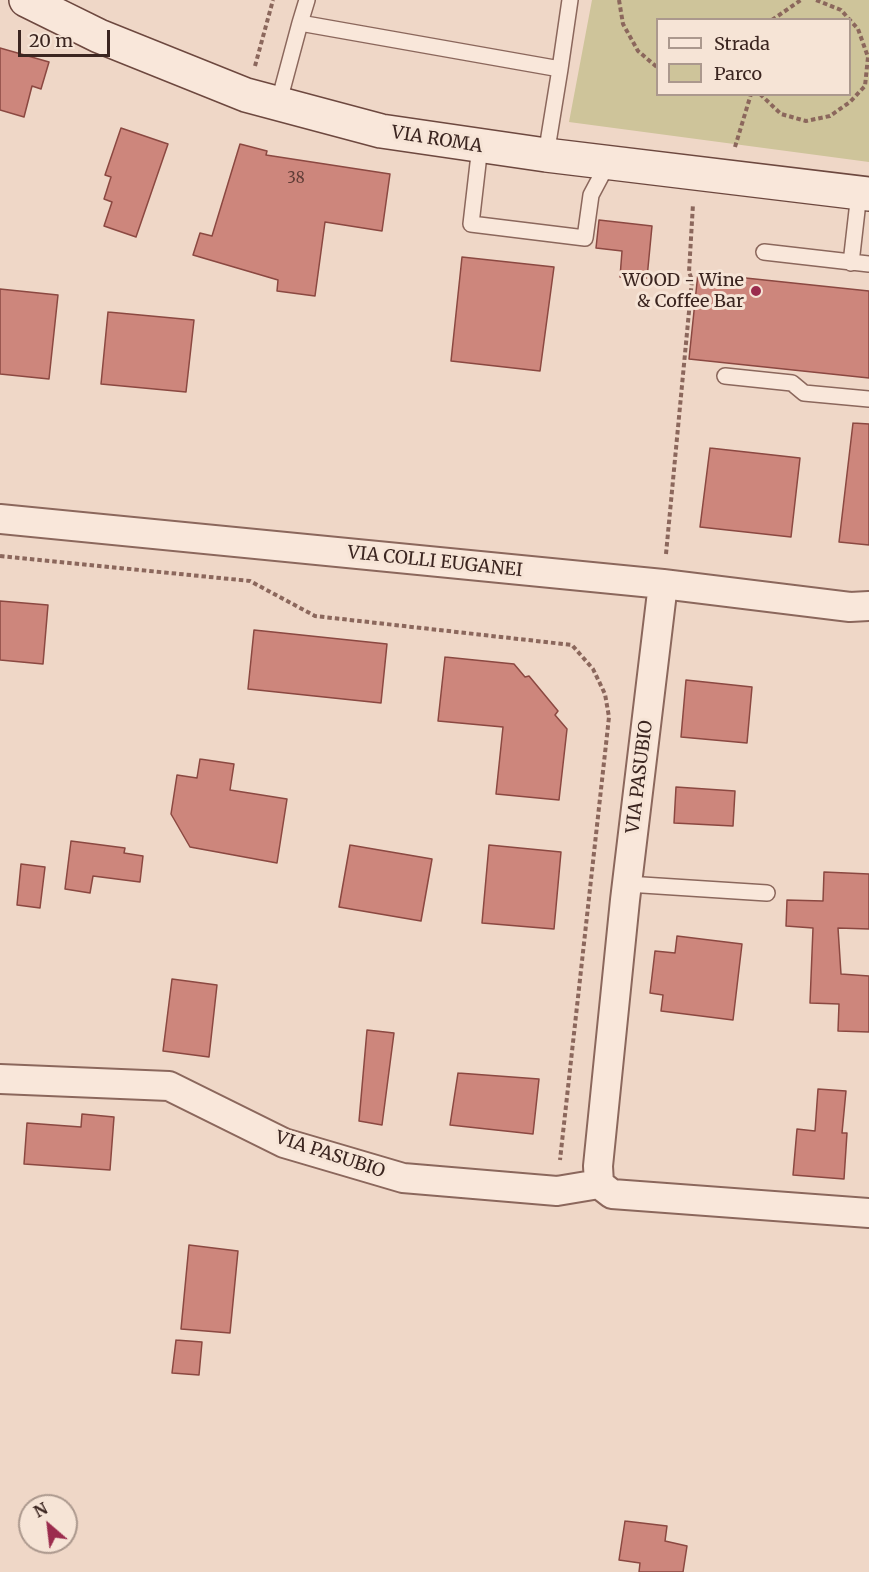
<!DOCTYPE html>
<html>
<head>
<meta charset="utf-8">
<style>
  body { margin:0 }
  #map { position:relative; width:869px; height:1572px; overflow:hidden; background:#efd7c7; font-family:Merriweather,serif }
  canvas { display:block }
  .legend { position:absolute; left:656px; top:18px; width:195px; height:78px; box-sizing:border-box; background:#f6e4d6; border:2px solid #ab988d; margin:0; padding:8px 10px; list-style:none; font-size:18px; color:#3b2520 }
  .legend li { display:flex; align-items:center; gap:12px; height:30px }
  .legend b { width:30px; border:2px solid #ab988d }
  .north { position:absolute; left:18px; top:1494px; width:60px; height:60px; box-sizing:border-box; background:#f6e4d6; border:2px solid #ab988d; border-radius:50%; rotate:332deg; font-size:16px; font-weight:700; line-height:24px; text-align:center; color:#3b2520 }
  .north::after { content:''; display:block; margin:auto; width:21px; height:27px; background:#9b2b4d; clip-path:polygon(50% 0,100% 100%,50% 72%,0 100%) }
  .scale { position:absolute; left:18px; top:30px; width:92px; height:27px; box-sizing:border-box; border:3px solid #3b2520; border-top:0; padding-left:8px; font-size:18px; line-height:21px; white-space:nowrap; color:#3b2520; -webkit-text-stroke:4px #f6e4d6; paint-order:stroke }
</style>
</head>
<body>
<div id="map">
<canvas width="869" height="1572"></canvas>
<ul class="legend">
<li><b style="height:8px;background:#f9e7da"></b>Strada</li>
<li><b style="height:16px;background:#cec49a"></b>Parco</li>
</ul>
<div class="north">N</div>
<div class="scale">20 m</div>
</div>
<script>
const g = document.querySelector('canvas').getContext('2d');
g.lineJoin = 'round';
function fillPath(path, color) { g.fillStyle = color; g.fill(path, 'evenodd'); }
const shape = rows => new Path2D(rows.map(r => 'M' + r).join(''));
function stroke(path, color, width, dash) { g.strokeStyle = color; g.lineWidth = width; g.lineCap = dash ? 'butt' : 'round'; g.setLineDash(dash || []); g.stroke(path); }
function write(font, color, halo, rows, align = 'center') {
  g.font = font + ' Merriweather,serif'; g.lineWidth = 6; g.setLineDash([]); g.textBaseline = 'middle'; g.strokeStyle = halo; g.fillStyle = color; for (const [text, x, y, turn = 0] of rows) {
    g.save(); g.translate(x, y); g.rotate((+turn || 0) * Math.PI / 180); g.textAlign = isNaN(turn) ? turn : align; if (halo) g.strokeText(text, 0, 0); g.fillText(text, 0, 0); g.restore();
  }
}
const green = shape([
  [592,0,869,0,869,162,569,122],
  [658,20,850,20,850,94,658,94]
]);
const building = shape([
  [0,48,49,62,41,89,32,86,24,117,0,110,0,48],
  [121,128,168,144,136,237,104,226,112,202,104,199,111,177,105,175,121,128],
  [240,144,267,151,266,155,390,174,382,231,325,222,315,296,277,291,278,280,193,255,200,233,212,236,240,144],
  [599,220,652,226,647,278,620,277,622,251,596,248,599,220],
  [462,257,554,267,540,371,451,361,462,257],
  [698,273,869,291,869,378,689,359,698,273],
  [0,289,58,295,49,379,0,374,0,289],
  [108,312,194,320,186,392,101,384,108,312],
  [853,423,869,424,869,545,839,542,853,423],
  [710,448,800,458,791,537,700,527,710,448],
  [0,601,48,605,43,664,0,660,0,601],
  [254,630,387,644,381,703,248,689,254,630],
  [445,657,514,664,525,677,529,676,558,711,555,715,567,729,559,800,496,794,503,727,438,721,445,657],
  [686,680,752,687,747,743,681,737,686,680],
  [200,759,234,764,230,790,287,799,277,863,190,847,171,814,177,775,197,778,200,759],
  [676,787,735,791,733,826,674,823,676,787],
  [71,841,125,848,124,853,143,856,140,882,93,876,90,893,65,889,71,841],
  [350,845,432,859,421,921,339,907,350,845],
  [489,845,561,852,554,929,482,923,489,845],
  [21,864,45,867,40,908,17,905,21,864],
  [824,872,869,874,869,929,838,928,841,974,869,976,869,1032,838,1031,839,1004,810,1003,813,928,786,926,787,900,823,901,824,872],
  [677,936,742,944,733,1020,661,1011,663,995,650,993,655,951,675,953,677,936],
  [172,979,217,985,209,1057,163,1051,172,979],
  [367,1030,394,1033,382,1125,359,1121,367,1030],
  [458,1073,539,1079,533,1134,450,1125,458,1073],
  [818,1089,846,1091,842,1133,847,1133,844,1179,793,1175,797,1129,815,1131,818,1089],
  [82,1114,114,1117,110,1170,24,1164,27,1123,81,1127,82,1114],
  [189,1245,238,1251,230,1333,181,1329,189,1245],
  [176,1340,202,1342,199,1375,172,1373,176,1340],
  [625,1521,667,1526,665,1541,687,1546,683,1572,639,1572,640,1563,619,1560,625,1521]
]);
const path = shape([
  [619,0,623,24,638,51,658,68],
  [772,20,801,0],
  [255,66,273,0],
  [760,94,781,114,806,121,830,116,850,102,865,86,868,57,858,29,841,10,816,0],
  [735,147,751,94],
  [666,554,692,280,689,272,693,204],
  [0,556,250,581,315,616,572,645,593,669,605,694,609,717,560,1160]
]);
const lane = shape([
  [300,23,307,0],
  [560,69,570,0],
  [278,105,300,23,560,69,546,155],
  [480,146,471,224,585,238,591,195,608,163],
  [764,252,869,264],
  [851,263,859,193],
  [725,376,792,383,804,393,869,399],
  [627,884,767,893]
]);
const street = shape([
  [0,519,663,584,850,607,869,606],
  [0,1079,169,1086,284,1143,403,1178,557,1191,599,1184,612,1194,869,1213],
  [599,1184,598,1166,625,900,663,584]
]);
const secondary = shape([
  [26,0,99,36,246,95,381,131,546,155,869,194]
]);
const markers = [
  [756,291,6,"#9b2b4d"]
];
const numberNames = [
  ["38",296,179]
];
const streetNames = [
  ["VIA ROMA",437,140,9],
  ["VIA COLLI EUGANEI",435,562,6],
  ["VIA PASUBIO",640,777,-83],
  ["VIA PASUBIO",330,1155,18]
];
const poiNames = [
  ["WOOD - Wine",744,281],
  ["& Coffee Bar",744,302]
];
fillPath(green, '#cec49a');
fillPath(building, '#cd867c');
stroke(building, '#8b4841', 1.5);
stroke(lane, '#8b675c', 18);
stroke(street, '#8b675c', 32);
stroke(secondary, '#6d483f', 36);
stroke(path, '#8b675c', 4, [4.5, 3]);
stroke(lane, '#f9e7da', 15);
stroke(street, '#f9e7da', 28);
stroke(secondary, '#f9e7da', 33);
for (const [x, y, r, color] of markers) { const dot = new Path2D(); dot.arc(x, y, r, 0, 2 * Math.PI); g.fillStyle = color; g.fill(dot); stroke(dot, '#f6e4d6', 2); }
write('15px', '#603d37', null, numberNames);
write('18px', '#3b2520', '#f6e4d6', streetNames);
write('18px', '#3b2520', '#f6e4d6', poiNames, 'right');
</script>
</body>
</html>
